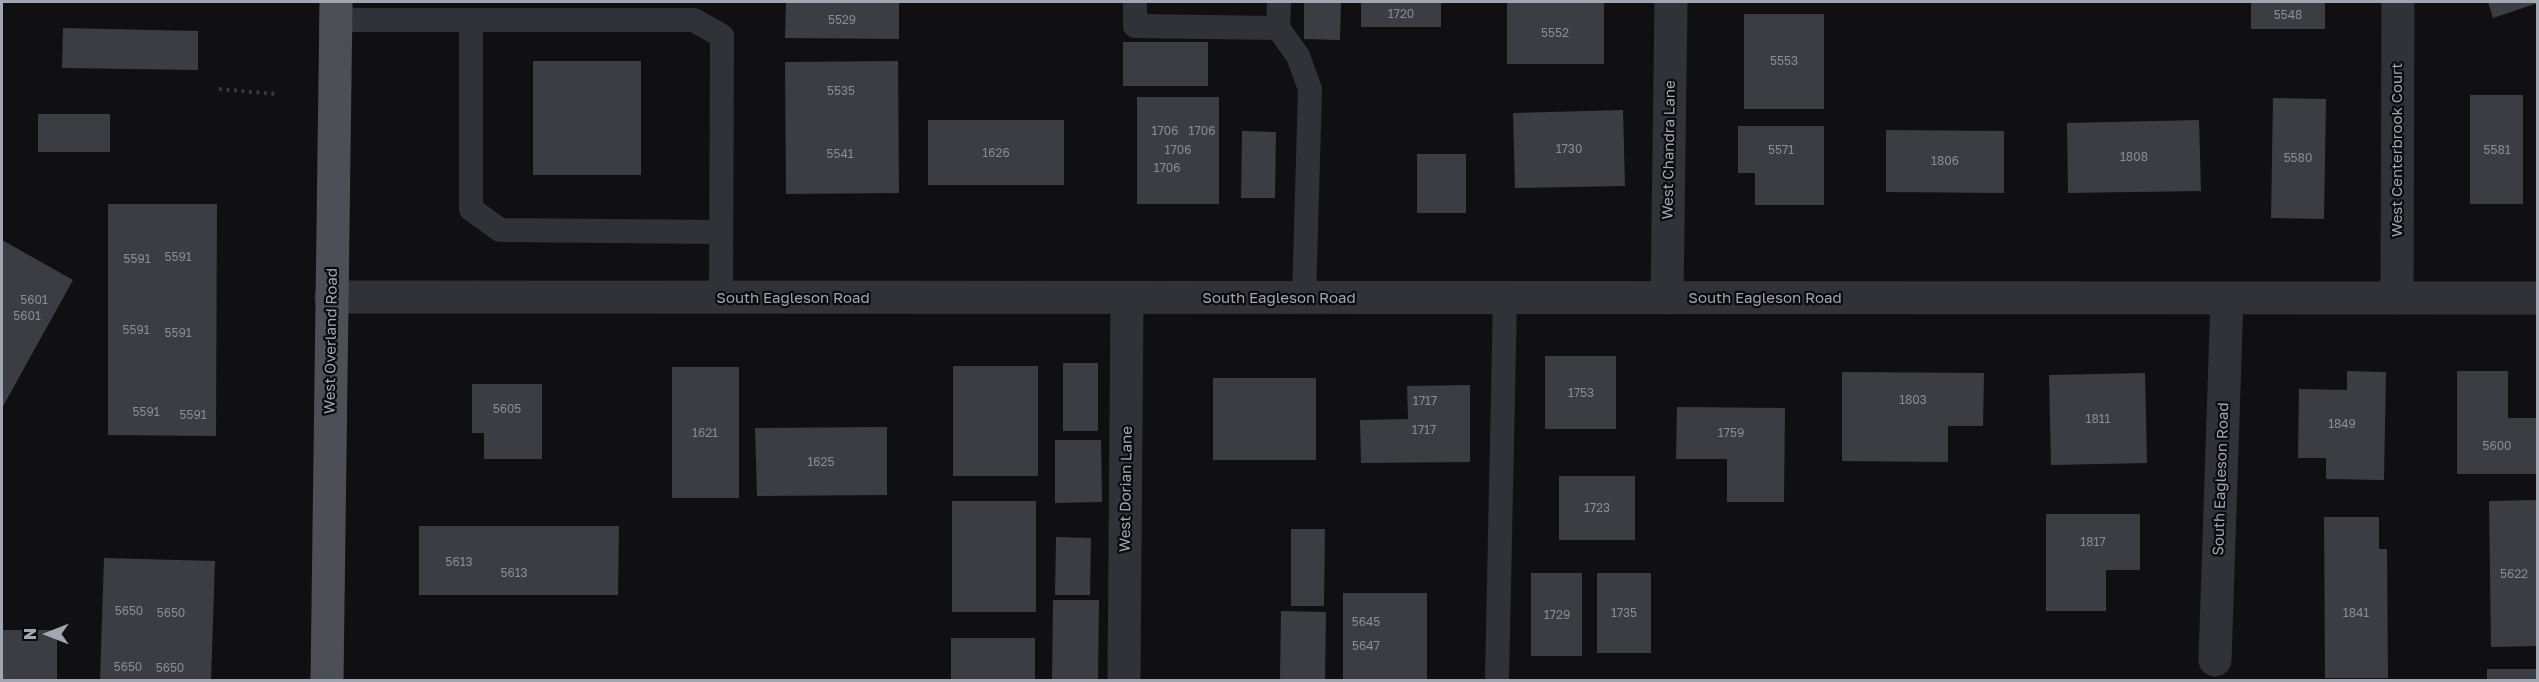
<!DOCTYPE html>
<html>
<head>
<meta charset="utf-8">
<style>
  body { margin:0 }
  #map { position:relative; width:2539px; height:682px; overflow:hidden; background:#101012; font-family:"Golos Text",sans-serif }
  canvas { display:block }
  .frame { position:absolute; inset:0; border:3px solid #a1a6b3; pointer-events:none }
  .north { position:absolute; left:18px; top:604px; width:60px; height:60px; -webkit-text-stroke:4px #0b0b0d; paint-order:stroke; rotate:270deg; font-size:16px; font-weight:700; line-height:24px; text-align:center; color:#a1a6b3 }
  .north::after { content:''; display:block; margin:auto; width:21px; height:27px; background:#a1a6b3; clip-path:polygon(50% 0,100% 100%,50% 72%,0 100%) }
</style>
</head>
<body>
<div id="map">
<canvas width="2539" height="682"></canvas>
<div class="frame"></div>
<div class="north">N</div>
</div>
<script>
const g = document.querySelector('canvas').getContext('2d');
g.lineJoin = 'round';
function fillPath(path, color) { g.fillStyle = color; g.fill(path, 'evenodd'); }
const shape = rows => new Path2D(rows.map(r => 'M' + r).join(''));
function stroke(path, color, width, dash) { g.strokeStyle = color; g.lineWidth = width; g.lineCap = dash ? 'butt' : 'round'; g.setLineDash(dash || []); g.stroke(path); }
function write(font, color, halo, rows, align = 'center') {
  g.font = font + ' "Golos Text",sans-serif'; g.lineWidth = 4.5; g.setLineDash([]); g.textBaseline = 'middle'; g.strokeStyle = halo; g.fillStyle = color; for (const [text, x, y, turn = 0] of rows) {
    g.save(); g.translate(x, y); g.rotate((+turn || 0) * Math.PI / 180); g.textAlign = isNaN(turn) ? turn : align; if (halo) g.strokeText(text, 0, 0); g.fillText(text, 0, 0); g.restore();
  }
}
const building = shape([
  [786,2,899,2,899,39,785,38],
  [1304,2,1341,2,1340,40,1304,39],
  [1361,2,1441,2,1441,27,1361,27],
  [1507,2,1604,2,1604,64,1507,64],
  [2251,2,2325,2,2325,29,2251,29],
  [2488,2,2538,2,2538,3,2493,18],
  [1744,14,1824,14,1824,109,1744,109],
  [63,28,198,31,198,70,62,68],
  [1123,42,1208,42,1208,86,1123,86],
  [533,61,641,61,641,175,533,175],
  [898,61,899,193,786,194,785,62],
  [2470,95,2523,95,2523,204,2470,204],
  [1137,97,1219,97,1219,204,1137,204],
  [2273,98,2326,99,2324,219,2271,218],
  [1623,110,1625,186,1515,188,1513,113],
  [38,114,110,114,110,152,38,152],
  [928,120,1064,120,1064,185,928,185],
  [2199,120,2201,191,2068,193,2067,123],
  [1738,126,1824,126,1824,205,1755,205,1755,173,1738,173],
  [1886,130,2004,131,2004,193,1886,192],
  [1242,131,1276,132,1275,198,1241,198],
  [1417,154,1466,154,1466,213,1417,213],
  [108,204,217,204,216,436,108,435],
  [2,240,73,280,2,408],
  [1545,356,1616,356,1616,429,1545,429],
  [1063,363,1098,363,1098,431,1063,431],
  [953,366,1038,366,1038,476,953,476],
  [672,367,739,367,739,498,672,498],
  [2347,371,2386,372,2384,480,2326,479,2326,458,2298,458,2299,389,2347,390],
  [2457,371,2508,371,2508,418,2538,418,2538,474,2457,474],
  [1842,372,1984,373,1983,426,1948,426,1948,462,1842,461],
  [2145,373,2147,463,2051,465,2049,375],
  [1213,378,1316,378,1316,460,1213,460],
  [472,384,542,384,542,459,484,459,484,433,472,433],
  [1470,385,1470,462,1361,463,1360,420,1408,419,1407,386],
  [1677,407,1785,408,1784,502,1727,502,1727,459,1676,459],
  [887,427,887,495,757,496,755,428],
  [1055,440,1101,440,1102,502,1055,503],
  [1559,476,1635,476,1635,540,1559,540],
  [2538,500,2538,646,2491,647,2489,501],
  [952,501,1036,501,1036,612,952,612],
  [2046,514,2140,514,2140,570,2106,570,2106,611,2046,611],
  [2324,517,2379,517,2379,549,2387,549,2388,678,2325,678],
  [419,526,619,526,618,595,419,595],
  [1291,529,1325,529,1324,606,1291,606],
  [1056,537,1091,538,1090,595,1055,595],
  [104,558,215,561,211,680,100,680],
  [1531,573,1582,573,1582,656,1531,656],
  [1597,573,1651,573,1651,653,1597,653],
  [1343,593,1427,593,1427,680,1343,680],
  [1053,600,1099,600,1098,680,1052,680],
  [1281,611,1326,612,1325,680,1280,680],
  [2,630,57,630,57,680,2,680],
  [951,638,1035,638,1035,680,951,680],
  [2487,669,2538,669,2538,680,2487,680]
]);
const path = shape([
  [219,89,276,94]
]);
const service = shape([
  [1135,2,1135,26,1278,28],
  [1279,2,1278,28,1298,56,1310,89,1304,298],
  [336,20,694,20,722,36,721,297],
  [471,20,471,209,500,230,721,232],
  [1497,680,1505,298]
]);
const minor = shape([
  [331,297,2538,298],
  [1667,298,1671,2],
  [2397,298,2398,2],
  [2215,660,2227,298],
  [1124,680,1127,298]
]);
const primary = shape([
  [327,680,336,2]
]);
const numberNames = [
  ["1720",1401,14],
  ["5548",2288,15],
  ["5529",842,20],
  ["5552",1555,33],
  ["5553",1784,61],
  ["5535",841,91],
  ["1706",1165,131],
  ["1706",1202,131],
  ["1730",1569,149],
  ["1706",1178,150],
  ["5571",1781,150],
  ["5581",2497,150],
  ["1626",996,153],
  ["5541",840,154],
  ["1808",2134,157],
  ["5580",2298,158],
  ["1806",1945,161],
  ["1706",1167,168],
  ["5591",178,257],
  ["5591",137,259],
  ["5601",34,300],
  ["5601",27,316],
  ["5591",136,330],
  ["5591",178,333],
  ["1753",1581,393],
  ["1803",1913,400],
  ["1717",1425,401],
  ["5605",507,409],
  ["5591",146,412],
  ["5591",193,415],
  ["1811",2098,419],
  ["1849",2342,424],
  ["1717",1424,430],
  ["1621",705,433],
  ["1759",1731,433],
  ["5600",2497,446],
  ["1625",821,462],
  ["1723",1597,508],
  ["1817",2093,542],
  ["5613",459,562],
  ["5613",514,573],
  ["5622",2514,574],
  ["5650",129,611],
  ["5650",171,613],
  ["1735",1624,613],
  ["1841",2356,613],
  ["1729",1557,615],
  ["5645",1366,622],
  ["5647",1366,646],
  ["5650",128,667],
  ["5650",170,668]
];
const streetNames = [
  ["West Chandra Lane",1669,150,-89],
  ["West Centerbrook Court",2397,150,-90],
  ["South Eagleson Road",793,298],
  ["South Eagleson Road",1279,298],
  ["South Eagleson Road",1765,298],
  ["West Overland Road",331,341,-89],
  ["South Eagleson Road",2221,479,-88],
  ["West Dorian Lane",1126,489,-89]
];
fillPath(building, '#3c3d42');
stroke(path, '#37393e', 4, [3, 4.5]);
stroke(service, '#313237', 24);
stroke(minor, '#313237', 33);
stroke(primary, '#4d4f56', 33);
write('12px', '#888c97', null, numberNames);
write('15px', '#a1a6b3', '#0b0b0d', streetNames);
</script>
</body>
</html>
